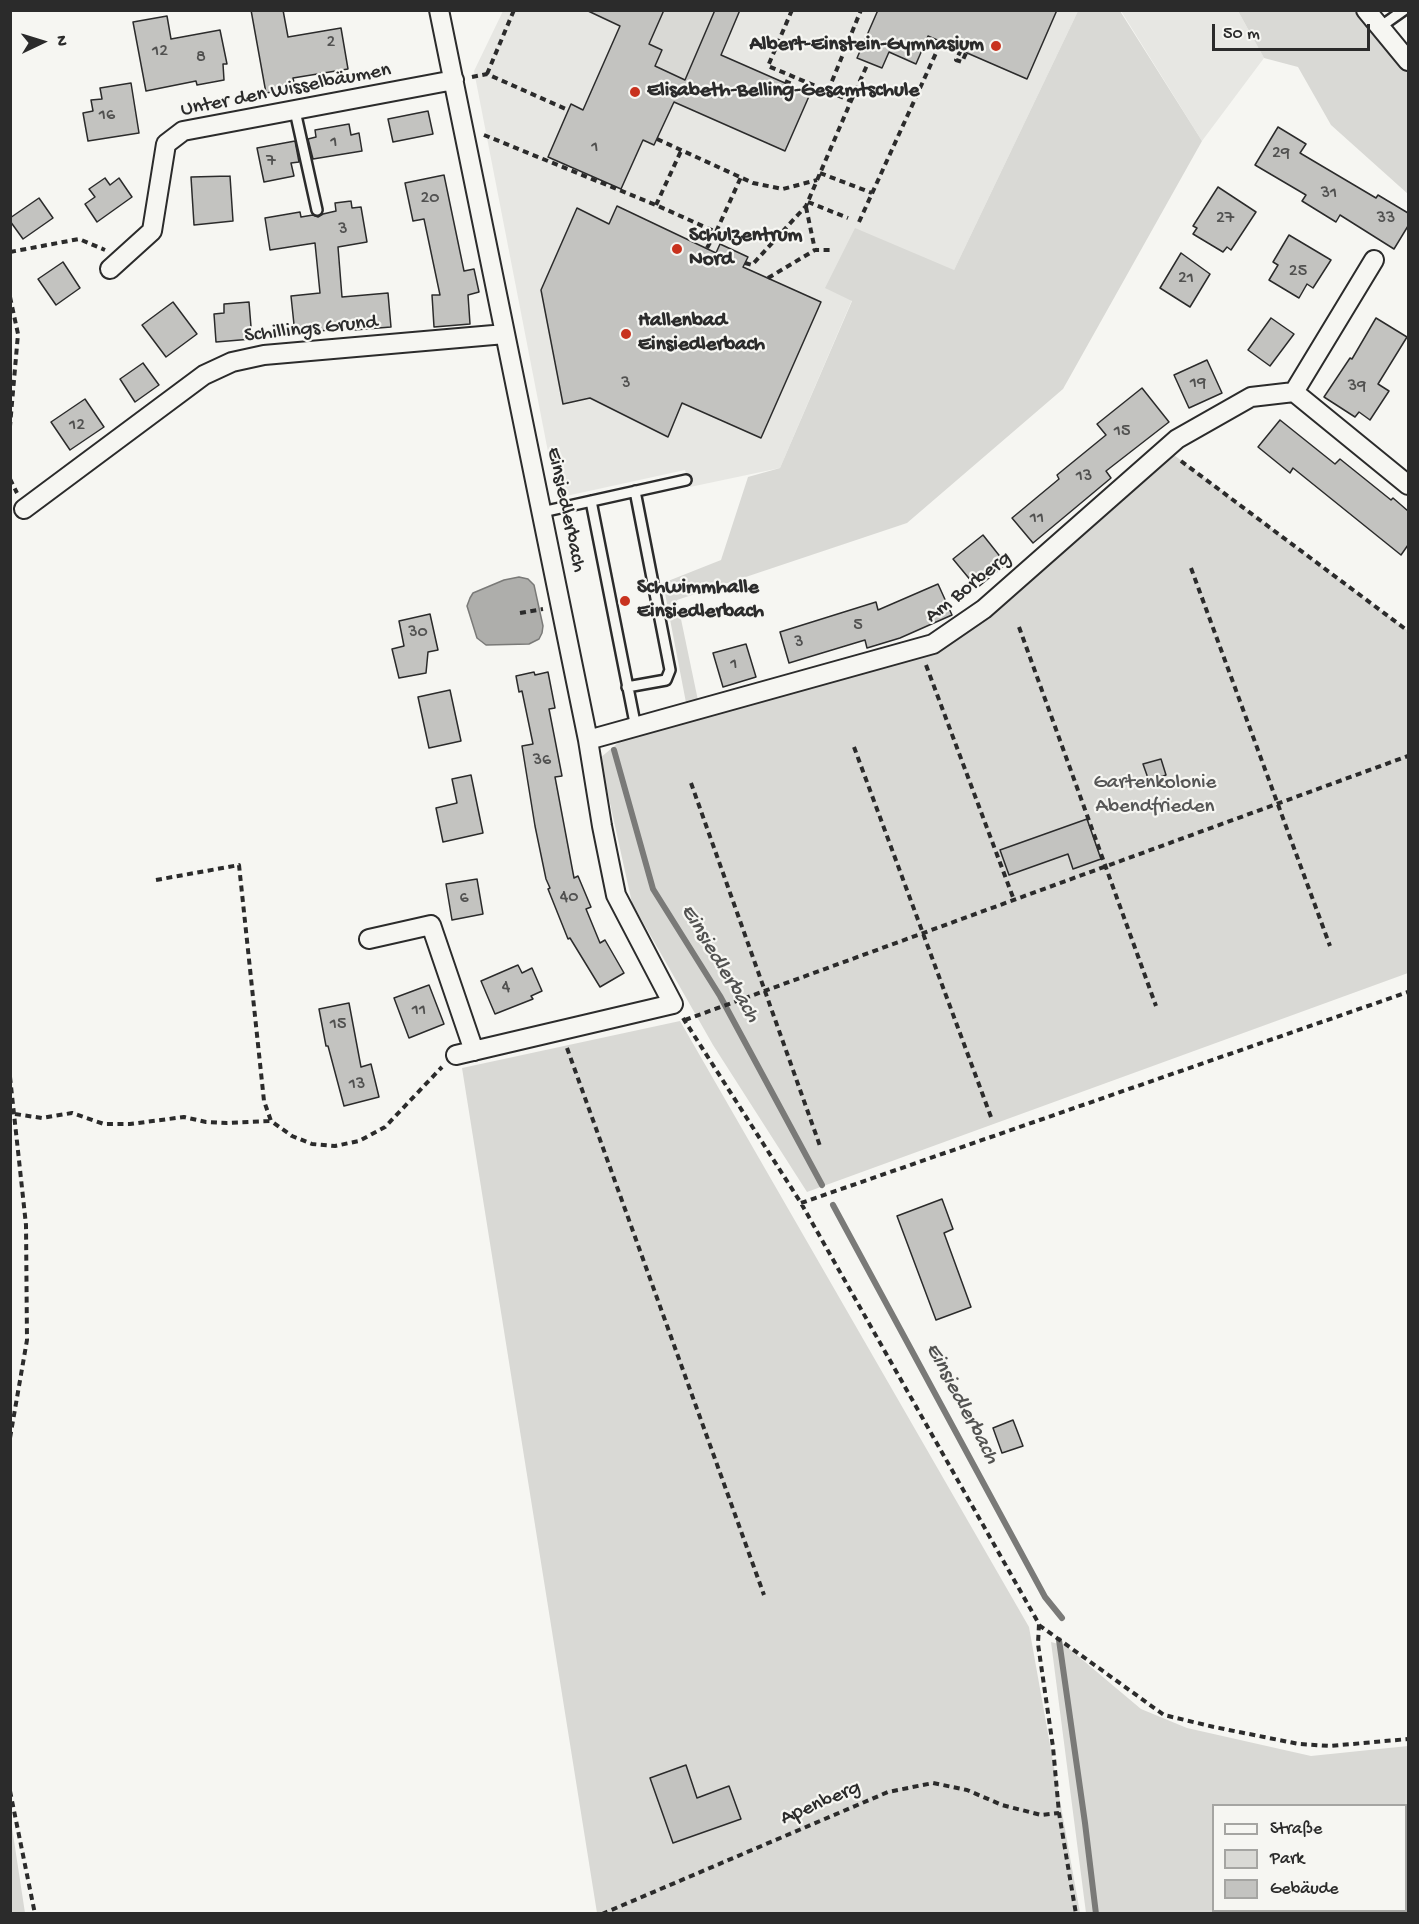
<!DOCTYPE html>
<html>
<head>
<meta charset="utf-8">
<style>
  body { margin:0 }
  #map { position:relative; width:1419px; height:1924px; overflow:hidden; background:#f6f6f2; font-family:"Gochi Hand",sans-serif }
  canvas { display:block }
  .frame { position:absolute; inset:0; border:12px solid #2b2b2b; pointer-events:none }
  .legend { position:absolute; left:1212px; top:1804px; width:195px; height:108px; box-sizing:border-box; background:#f6f6f2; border:2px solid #a5a5a2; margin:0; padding:8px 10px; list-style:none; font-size:18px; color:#2b2b2b }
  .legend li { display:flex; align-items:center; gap:12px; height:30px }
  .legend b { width:30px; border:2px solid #a5a5a2 }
  .north { position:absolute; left:12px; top:12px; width:60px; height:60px; -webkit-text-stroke:4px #f6f6f2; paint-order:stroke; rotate:86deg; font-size:16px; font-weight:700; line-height:24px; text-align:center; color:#2b2b2b }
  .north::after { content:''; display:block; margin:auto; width:21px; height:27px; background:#2b2b2b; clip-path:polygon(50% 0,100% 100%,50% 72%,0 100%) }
  .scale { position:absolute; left:1212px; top:24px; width:158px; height:27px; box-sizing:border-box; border:3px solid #2b2b2b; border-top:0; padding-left:8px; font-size:18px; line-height:21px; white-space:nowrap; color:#2b2b2b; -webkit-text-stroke:4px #f6f6f2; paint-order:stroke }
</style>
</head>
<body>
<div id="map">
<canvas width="1419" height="1924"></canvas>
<div class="frame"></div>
<ul class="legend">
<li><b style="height:8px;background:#f6f6f2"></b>Straße</li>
<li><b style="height:16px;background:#d9d9d5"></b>Park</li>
<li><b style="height:16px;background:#c3c3c0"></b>Gebäude</li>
</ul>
<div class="north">N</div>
<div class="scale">50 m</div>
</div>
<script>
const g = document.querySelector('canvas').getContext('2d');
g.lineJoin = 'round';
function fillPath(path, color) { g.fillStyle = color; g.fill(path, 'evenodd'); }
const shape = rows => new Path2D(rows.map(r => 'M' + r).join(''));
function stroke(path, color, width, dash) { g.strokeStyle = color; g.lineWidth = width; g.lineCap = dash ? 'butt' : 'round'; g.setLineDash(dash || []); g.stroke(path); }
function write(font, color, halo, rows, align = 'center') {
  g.font = font + ' "Gochi Hand",sans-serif'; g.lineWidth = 4.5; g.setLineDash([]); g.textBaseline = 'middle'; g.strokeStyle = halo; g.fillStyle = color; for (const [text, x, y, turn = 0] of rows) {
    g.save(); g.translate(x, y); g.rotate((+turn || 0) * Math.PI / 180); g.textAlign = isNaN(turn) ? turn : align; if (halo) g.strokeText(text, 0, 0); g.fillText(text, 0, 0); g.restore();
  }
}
const built = shape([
  [503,11,1078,11,954,270,852,300,780,468,690,487,685,470,557,498,474,71],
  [1121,11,1238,11,1264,58,1202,141]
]);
const green = shape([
  [664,11,715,11,685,79,645,62,633,12],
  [1078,11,1120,11,1202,141,1063,389,907,523,677,600,700,710,933,644,1166,449,1408,631,1408,973,807,1192,713,1045,632,903,600,758,636,728,688,713,663,583,721,560,748,477,780,468,852,301,825,288,855,228,954,270],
  [1238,11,1366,11,1408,61,1408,194,1331,125,1298,67,1264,58],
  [680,1021,1029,1627,1080,1913,597,1913,462,1068],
  [1051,1642,1066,1646,1141,1709,1187,1728,1311,1756,1408,1746,1408,1913,1086,1913],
  [1214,1806,1406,1806,1406,1910,1214,1910],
  [10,1821,11,1821,25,1913,11,1913]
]);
const water = shape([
  [519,577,528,579,534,585,543,626,542,633,539,639,529,644,486,645,477,638,467,606,470,598,473,593,504,580,519,577]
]);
const stream = shape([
  [614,750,653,889,720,996,822,1185],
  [833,1205,1045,1597,1062,1618],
  [1059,1640,1085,1823,1096,1914]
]);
const building = shape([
  [251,10,283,10,288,37,341,28,348,69,293,78,295,88,266,93,251,10],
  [586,10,664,10,649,44,662,50,655,66,685,80,715,10,740,10,721,55,810,94,785,151,674,102,654,145,643,140,621,189,548,157,571,104,583,110,620,26,586,10],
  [878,10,1057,10,1027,79,928,36,916,64,889,52,882,68,857,58,878,10],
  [167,16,171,39,220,30,227,64,223,64,224,80,197,85,196,81,146,91,133,22,167,16],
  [131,83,139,133,88,141,83,113,93,111,91,100,102,99,100,88,131,83],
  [428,111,433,134,393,142,388,119,428,111],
  [349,124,351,135,359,133,362,151,313,159,308,139,316,137,315,130,349,124],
  [1278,127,1306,144,1300,153,1376,198,1378,195,1408,213,1408,226,1394,249,1340,215,1336,222,1302,201,1306,195,1255,165,1278,127],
  [295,141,299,162,291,163,294,176,264,182,257,148,295,141],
  [444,175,464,271,474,269,479,292,468,295,470,324,434,327,432,295,440,295,424,219,413,221,405,183,444,175],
  [230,176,233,221,194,225,191,177,230,176],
  [105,178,110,185,119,178,132,197,97,222,85,204,95,197,89,189,105,178],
  [1218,187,1256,212,1231,250,1227,247,1223,252,1193,234,1197,228,1193,226,1218,187],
  [39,198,53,218,23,239,10,221,10,218,39,198],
  [351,201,352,208,361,207,367,242,338,247,342,297,388,293,391,327,354,330,353,327,295,334,291,296,320,293,315,243,270,250,265,218,300,212,301,217,313,215,318,217,323,214,336,211,335,203,351,201],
  [617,206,716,253,720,244,748,257,743,267,821,302,761,438,682,403,668,437,590,398,563,404,541,290,577,208,609,224,617,206],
  [1289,235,1331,260,1313,288,1307,284,1299,298,1269,280,1278,265,1273,262,1289,235],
  [1181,253,1210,274,1190,307,1160,288,1181,253],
  [63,262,80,288,56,305,38,279,63,262],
  [173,302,197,334,166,357,142,325,173,302],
  [249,302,252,339,216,342,214,314,224,313,224,304,249,302],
  [1271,318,1294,334,1270,366,1248,350,1271,318],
  [1376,318,1407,337,1378,384,1389,391,1370,420,1359,412,1355,417,1324,397,1350,358,1352,359,1376,318],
  [1207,360,1222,393,1189,408,1174,375,1207,360],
  [143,363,159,385,135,402,120,379,143,363],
  [1142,388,1169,422,1106,471,1111,478,1033,543,1012,518,1059,479,1057,475,1106,435,1097,424,1142,388],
  [85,399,104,427,70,450,51,422,85,399],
  [1280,420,1335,464,1340,459,1391,500,1393,498,1408,511,1408,545,1401,555,1293,468,1290,473,1258,447,1280,420],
  [983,535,1006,564,977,588,953,559,983,535],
  [938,584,952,615,900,638,867,648,865,640,789,663,780,632,876,602,878,610,938,584],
  [430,614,438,650,428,652,426,673,399,678,392,649,404,646,399,621,430,614],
  [746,644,756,677,723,687,713,653,746,644],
  [534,672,535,675,548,672,555,708,549,709,562,776,555,777,574,878,578,876,591,907,586,909,600,943,605,940,624,973,600,987,570,938,568,939,548,889,550,888,546,879,535,826,522,746,533,744,522,691,519,692,516,676,534,672],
  [450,690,461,741,429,748,418,697,450,690],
  [1161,759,1166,775,1149,781,1143,764,1161,759],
  [471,775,483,833,443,842,436,808,457,803,452,779,471,775],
  [1087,819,1101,859,1073,869,1068,854,1009,875,1000,850,1087,819],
  [477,879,483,914,452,920,446,884,477,879],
  [518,965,522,973,532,968,542,991,531,996,533,999,495,1014,481,981,518,965],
  [429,985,444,1024,409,1038,394,998,429,985],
  [349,1003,361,1067,371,1064,379,1097,344,1106,328,1046,326,1046,319,1009,349,1003],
  [942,1199,953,1229,944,1233,971,1307,936,1320,897,1216,942,1199],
  [1013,1420,1023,1446,1002,1453,993,1428,1013,1420],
  [686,1765,697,1798,729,1786,741,1819,673,1843,650,1778,686,1765]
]);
const path = shape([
  [961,50,956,60,962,62,966,53],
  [487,74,514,10],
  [472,77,487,74,568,110],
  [785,81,794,85,793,87],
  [828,91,861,10],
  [851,101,868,63],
  [484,135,656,205,716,232,741,177],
  [657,139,753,183,783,189,817,180],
  [820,173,872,193],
  [808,202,848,218],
  [656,205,681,151],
  [806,207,815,250,831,250],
  [859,222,941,42],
  [707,248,716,232],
  [10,252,79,239,105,250],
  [745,263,752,265,806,206,851,101,768,66,792,10],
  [768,278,815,250],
  [10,297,18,334,10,426],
  [1181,461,1408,631],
  [10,479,17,493],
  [1191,568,1330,946],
  [520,613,543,609],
  [1019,627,1156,1006],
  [926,665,1014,900],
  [854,747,991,1117],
  [691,783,820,1146],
  [156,880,239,865,264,1101,271,1121,292,1136,312,1144,335,1146,359,1141,385,1127,442,1067],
  [683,1018,801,1203,1039,1624,1038,1644,1053,1747,1059,1813,1076,1914],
  [685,1020,1408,756],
  [567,1048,764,1595],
  [10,1077,26,1225,27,1340,10,1438],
  [15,1114,42,1118,72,1113,104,1124,130,1124,184,1117,206,1122,227,1123,271,1121],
  [801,1203,1408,992],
  [1039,1625,1164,1715,1214,1727,1299,1744,1330,1746,1408,1739],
  [10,1791,35,1914],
  [602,1914,888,1792,933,1783,967,1790,1002,1805,1041,1815,1059,1813]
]);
const service = shape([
  [1380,27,1404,10],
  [295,111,317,210],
  [591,501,636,728],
  [542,512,686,480],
  [627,687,666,680,670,670,635,491]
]);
const minor = shape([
  [439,10,588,740,602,826,616,895,673,1004,456,1055],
  [1366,10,1408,61],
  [110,269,152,231,166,144,183,131,454,80],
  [1294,392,1408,485],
  [24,509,204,375,232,362,264,355,505,334],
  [588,740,933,644,984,609,1177,439,1251,397,1294,392,1374,260],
  [369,939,431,925,474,1051]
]);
const markers = [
  [996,46,6,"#c8321e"],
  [635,92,6,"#c8321e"],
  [677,249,6,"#c8321e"],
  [626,334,6,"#c8321e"],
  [625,601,6,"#c8321e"]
];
const numberNames = [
  ["2",331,43],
  ["12",160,52],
  ["8",201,58],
  ["16",107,116],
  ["1",334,143],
  ["1",595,148],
  ["29",1281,154],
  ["7",271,162],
  ["31",1329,194],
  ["20",430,199],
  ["27",1225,219],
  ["33",1386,219],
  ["3",343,230],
  ["25",1298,272],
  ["21",1186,279],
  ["3",626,384],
  ["19",1198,384],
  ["39",1357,387],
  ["12",77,426],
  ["15",1122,432],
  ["13",1084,477],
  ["11",1037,519],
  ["5",858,626],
  ["30",418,633],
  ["3",799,643],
  ["1",734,665],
  ["36",542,761],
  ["40",569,898],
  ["6",464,899],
  ["4",506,988],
  ["11",419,1011],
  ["15",338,1025],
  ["13",357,1085]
];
const poiNames = [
  ["Albert-Einstein-Gymnasium",984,46,"right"],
  ["Elisabeth-Belling-Gesamtschule",647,92],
  ["Schulzentrum",689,237],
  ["Nord",689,261],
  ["Hallenbad",638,322],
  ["Einsiedlerbach",638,346],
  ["Schwimmhalle",637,589],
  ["Einsiedlerbach",637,613]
];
const streetNames = [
  ["Unter den Wisselbäumen",286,91,-11],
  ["Schillings Grund",311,330,-6],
  ["Einsiedlerbach",565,510,78],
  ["Am Borberg",969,588,-38],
  ["Apenberg",821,1804,-23]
];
const parkNames = [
  ["Gartenkolonie",1155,784],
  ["Abendfrieden",1155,808]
];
const waterNames = [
  ["Einsiedlerbach",719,964,59],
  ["Einsiedlerbach",961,1404,62]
];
fillPath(built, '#e7e7e3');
fillPath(green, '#d9d9d5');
fillPath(water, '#aeaeab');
stroke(water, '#7a7a78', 1.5);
stroke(stream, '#7a7a78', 6);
fillPath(building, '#c3c3c0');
stroke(building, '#2b2b2b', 1.5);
stroke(service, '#2b2b2b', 14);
stroke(minor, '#2b2b2b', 22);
stroke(path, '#2b2b2b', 4, [6, 4.5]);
stroke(service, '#f6f6f2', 9);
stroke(minor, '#f6f6f2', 18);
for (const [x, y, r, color] of markers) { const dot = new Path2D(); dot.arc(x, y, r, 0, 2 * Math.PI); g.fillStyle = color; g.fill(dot); stroke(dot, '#f6f6f2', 2); }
write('18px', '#515150', null, numberNames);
write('bold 21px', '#2b2b2b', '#f6f6f2', poiNames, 'left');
write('21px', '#2b2b2b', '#f6f6f2', streetNames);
write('21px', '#565656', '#f6f6f2', parkNames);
write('italic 22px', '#525251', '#f6f6f2', waterNames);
</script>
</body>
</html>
